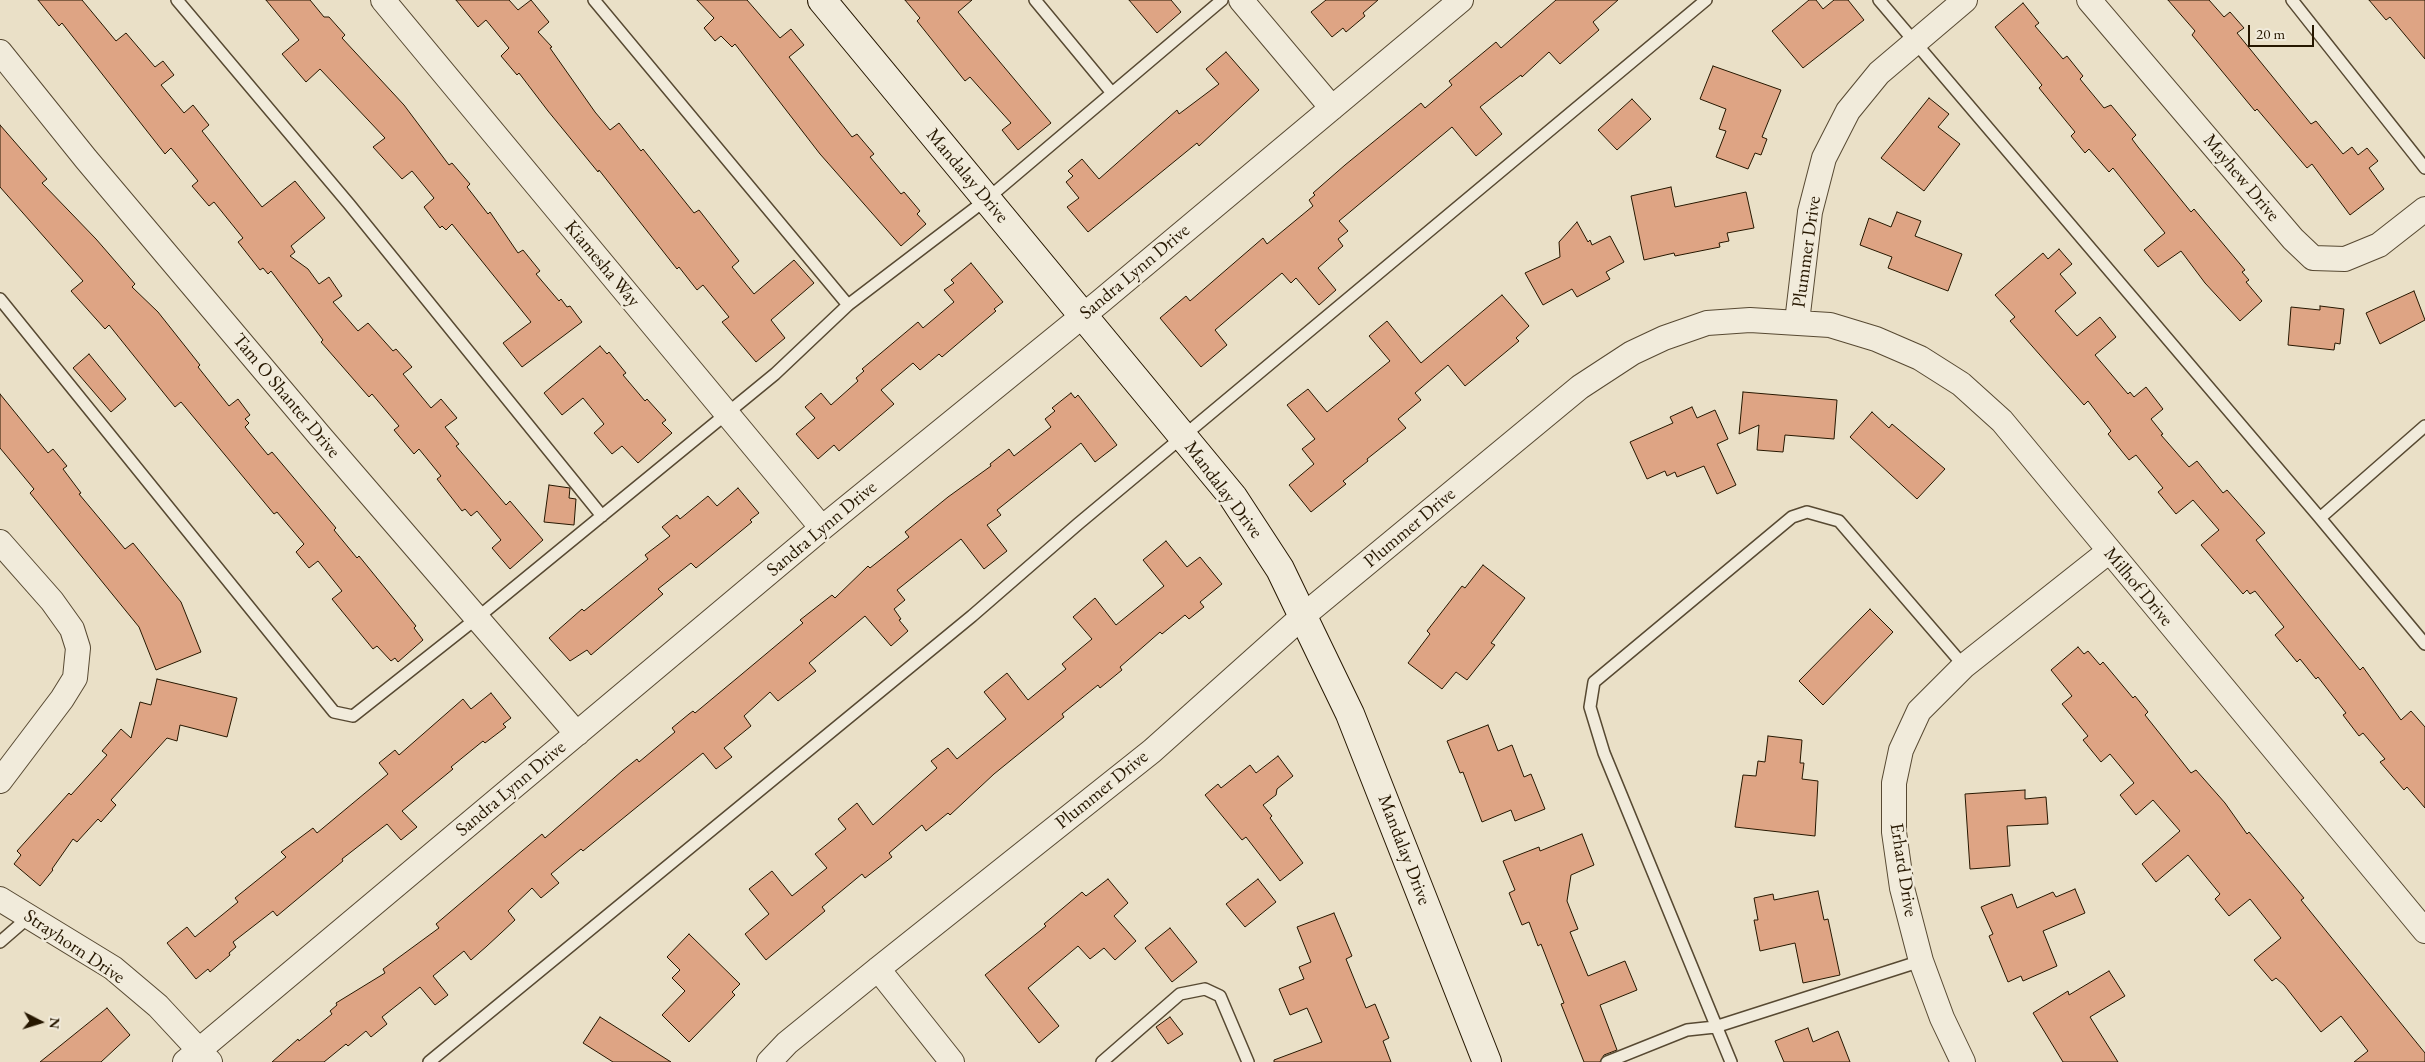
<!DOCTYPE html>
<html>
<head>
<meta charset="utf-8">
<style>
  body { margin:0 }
  #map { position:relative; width:2425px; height:1062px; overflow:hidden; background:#eae0c7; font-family:"EB Garamond",serif }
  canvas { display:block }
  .north { position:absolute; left:15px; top:997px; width:50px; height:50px; -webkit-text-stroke:4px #f1ebdb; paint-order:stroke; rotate:95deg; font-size:14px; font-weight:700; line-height:20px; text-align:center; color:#261700 }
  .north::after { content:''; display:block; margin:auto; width:18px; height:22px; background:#261700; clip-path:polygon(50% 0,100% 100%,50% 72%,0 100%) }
  .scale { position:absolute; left:2248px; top:25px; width:66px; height:22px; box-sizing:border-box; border:2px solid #261700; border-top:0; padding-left:6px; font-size:15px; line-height:18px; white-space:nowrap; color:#261700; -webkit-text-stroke:4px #f1ebdb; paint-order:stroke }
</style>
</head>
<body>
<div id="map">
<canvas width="2425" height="1062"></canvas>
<div class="north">N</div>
<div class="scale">20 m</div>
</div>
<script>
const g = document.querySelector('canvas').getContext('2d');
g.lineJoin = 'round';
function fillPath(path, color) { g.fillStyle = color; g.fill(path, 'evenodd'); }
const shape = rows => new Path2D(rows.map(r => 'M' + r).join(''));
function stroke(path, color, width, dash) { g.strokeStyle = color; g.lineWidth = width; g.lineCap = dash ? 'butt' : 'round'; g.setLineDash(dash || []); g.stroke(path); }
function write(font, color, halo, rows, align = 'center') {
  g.font = font + ' "EB Garamond",serif'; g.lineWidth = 5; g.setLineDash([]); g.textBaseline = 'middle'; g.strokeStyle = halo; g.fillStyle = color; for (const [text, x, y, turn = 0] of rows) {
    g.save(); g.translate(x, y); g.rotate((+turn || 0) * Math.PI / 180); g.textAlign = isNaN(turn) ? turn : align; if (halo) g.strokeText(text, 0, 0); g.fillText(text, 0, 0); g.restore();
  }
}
const building = shape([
  [38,0,82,0,116,41,126,33,155,67,163,61,174,75,161,85,184,113,193,105,209,125,202,131,262,207,295,181,325,218,291,246,295,252,290,256,308,269,319,284,329,277,342,296,333,302,358,331,368,323,393,351,396,349,412,367,403,374,431,408,441,399,457,418,445,427,459,444,456,446,506,505,510,501,543,540,510,569,492,548,501,540,477,511,471,516,465,509,462,511,437,479,441,476,419,449,414,454,394,430,399,426,372,394,369,397,321,342,323,340,271,271,268,274,263,268,260,270,238,242,243,238,214,202,209,206,192,186,198,181,171,148,165,154,62,23,59,26,38,0],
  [266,0,310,0,324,17,329,17,345,35,342,38,404,105,449,165,452,163,470,184,467,187,488,214,490,212,518,253,523,250,540,271,536,274,559,301,561,299,567,307,570,306,582,322,522,367,503,343,531,322,452,224,446,230,442,226,440,228,424,207,434,198,412,171,402,179,373,147,385,138,320,69,306,82,282,54,299,40,266,0],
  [456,0,509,0,518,10,531,0,549,22,538,32,552,47,550,48,595,112,610,130,619,123,641,151,643,149,694,213,699,210,739,261,732,267,754,294,794,260,814,283,771,320,785,338,756,362,722,322,729,317,703,285,697,290,679,267,677,269,599,170,598,172,548,111,519,73,517,75,501,56,509,48,486,20,478,27,456,0],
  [697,0,747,0,780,38,791,29,804,45,789,57,852,137,857,134,874,154,870,157,901,194,904,192,920,211,917,214,926,224,901,246,820,154,735,44,732,47,721,36,715,41,704,28,714,18,697,0],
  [905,0,972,0,958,12,1051,123,1018,150,1002,130,1011,123,970,77,965,81,917,21,920,18,905,0],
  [1129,0,1171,0,1181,12,1157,33,1129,0],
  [1326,0,1378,0,1363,13,1365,16,1346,32,1343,28,1332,37,1311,12,1326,0],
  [1556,0,1618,0,1593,22,1599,30,1560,64,1549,52,1522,77,1521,75,1480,107,1502,134,1476,156,1452,127,1339,221,1348,231,1338,239,1343,246,1318,268,1336,290,1319,305,1296,278,1291,283,1282,273,1215,330,1227,345,1201,367,1160,318,1186,296,1190,301,1263,238,1267,244,1313,206,1309,200,1315,195,1313,193,1345,165,1421,103,1425,108,1452,85,1449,81,1496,42,1501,48,1556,0],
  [1809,0,1816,0,1823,9,1834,0,1848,0,1864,20,1803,68,1772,31,1809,0],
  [2168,0,2209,0,2224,17,2230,12,2244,28,2237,33,2311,124,2316,121,2343,154,2352,147,2358,155,2367,148,2378,161,2369,168,2384,189,2350,215,2312,164,2307,168,2257,109,2255,111,2192,35,2195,31,2168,0],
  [2369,0,2425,0,2425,59,2390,17,2386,20,2369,0],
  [2023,3,2039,23,2035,26,2063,59,2067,56,2083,76,2080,79,2104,108,2111,105,2136,135,2132,139,2138,147,2191,212,2194,209,2245,270,2242,272,2249,280,2246,282,2262,301,2240,321,2205,283,2181,251,2158,267,2144,250,2165,233,2113,168,2109,172,2089,149,2085,153,2071,136,2075,132,2039,88,2042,85,1995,27,2023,3],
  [1226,52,1259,90,1199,146,1197,143,1088,232,1067,207,1079,198,1066,182,1073,176,1068,171,1082,159,1099,179,1177,110,1179,114,1219,84,1206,69,1226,52],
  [1713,66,1781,90,1762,137,1767,139,1761,155,1755,153,1748,169,1716,157,1726,131,1719,129,1726,109,1700,99,1713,66],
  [1929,98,1949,114,1938,127,1960,144,1924,191,1881,158,1929,98],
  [1632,99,1651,119,1617,150,1598,130,1632,99],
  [0,125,47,179,42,183,96,239,135,284,132,287,158,312,200,365,198,367,229,406,238,399,250,415,245,419,249,423,245,427,268,455,272,452,336,528,334,530,357,558,359,556,416,626,414,628,423,640,398,662,395,658,391,661,377,646,373,649,332,599,342,591,318,561,309,568,296,552,304,544,277,512,274,514,181,402,175,407,109,325,105,329,71,291,83,281,0,187,0,125],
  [1671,187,1675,207,1746,192,1754,228,1727,233,1729,241,1719,243,1720,247,1675,256,1674,253,1644,260,1631,196,1671,187],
  [1897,212,1921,221,1915,236,1962,254,1948,291,1888,268,1892,257,1860,245,1869,218,1891,227,1897,212],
  [1577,222,1588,242,1590,240,1592,245,1610,236,1624,262,1606,272,1610,279,1577,297,1572,289,1543,305,1525,273,1560,257,1559,242,1577,222],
  [2059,249,2072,264,2060,274,2076,293,2055,311,2077,336,2100,317,2116,337,2095,355,2128,394,2130,392,2134,397,2146,387,2163,409,2151,419,2163,434,2161,435,2189,467,2197,461,2223,493,2227,490,2265,533,2256,540,2360,670,2363,667,2401,720,2411,711,2425,727,2425,808,2407,787,2404,790,2380,762,2385,759,2363,733,2359,736,2343,715,2346,713,2318,677,2316,679,2300,659,2297,662,2275,635,2284,627,2255,591,2250,594,2247,590,2243,594,2201,545,2219,530,2193,500,2176,514,2158,492,2163,488,2136,455,2129,460,2108,434,2111,431,2088,401,2084,405,2010,321,2015,317,1995,295,2043,253,2048,259,2059,249],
  [971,263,1003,302,994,309,996,311,942,357,939,354,920,370,913,363,881,390,894,404,839,451,834,445,818,459,796,434,815,418,805,407,821,393,831,405,858,381,856,378,864,371,862,369,918,322,923,328,954,302,944,290,954,283,951,280,971,263],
  [2414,291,2425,320,2380,344,2366,313,2414,291],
  [1502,295,1529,326,1516,338,1519,341,1465,386,1448,365,1415,393,1421,400,1398,419,1406,428,1367,459,1368,461,1343,481,1346,484,1311,512,1289,485,1314,464,1302,449,1315,439,1287,405,1308,389,1327,412,1390,361,1369,336,1387,321,1421,363,1502,295],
  [2320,306,2344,309,2340,344,2335,343,2334,350,2288,345,2291,307,2320,310,2320,306],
  [600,346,607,354,609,352,626,373,623,375,645,401,647,399,666,420,662,423,672,433,638,463,622,446,612,454,594,433,604,424,583,398,562,415,544,393,600,346],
  [89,354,126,399,111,412,73,368,89,354],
  [1743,392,1837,400,1834,439,1785,435,1783,452,1757,450,1759,425,1739,434,1743,392],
  [1071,393,1075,398,1078,395,1117,445,1095,462,1081,443,997,510,1001,515,987,525,1007,551,984,569,961,539,897,590,905,600,894,609,901,619,899,620,908,631,891,646,865,616,809,663,816,671,778,701,770,692,744,716,751,726,724,748,732,757,716,769,703,753,583,851,581,849,551,874,559,883,541,898,532,888,508,911,515,920,487,946,471,960,464,951,433,976,448,995,435,1005,420,987,382,1017,387,1024,371,1037,366,1031,348,1046,346,1044,324,1062,272,1062,298,1039,299,1041,332,1014,330,1011,337,1005,336,1003,385,973,383,969,439,928,436,924,542,834,545,838,622,771,637,759,639,762,675,732,672,728,689,714,693,711,695,713,742,674,803,623,800,620,832,595,835,598,868,566,870,568,909,537,905,532,948,497,991,466,990,464,1009,449,1014,456,1051,427,1045,419,1055,411,1052,408,1071,393],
  [0,394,48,453,53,449,67,466,63,469,81,493,79,494,125,549,133,543,181,602,201,652,156,670,139,627,30,493,34,489,0,448,0,394],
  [1692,407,1697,418,1715,410,1728,439,1717,444,1736,485,1717,494,1704,466,1677,477,1675,472,1667,476,1665,471,1647,479,1630,442,1673,423,1670,417,1692,407],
  [1872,412,1889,428,1892,424,1945,469,1917,499,1850,437,1872,412],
  [549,485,570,488,569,498,576,499,574,525,544,522,549,485],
  [738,488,759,513,750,520,752,522,696,568,691,563,658,589,663,594,591,655,587,650,570,661,549,638,582,609,584,611,648,559,645,555,670,536,662,527,677,515,680,519,708,496,717,506,738,488],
  [1166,541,1187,567,1200,557,1222,584,1200,602,1204,607,1189,619,1185,615,1162,634,1160,632,1120,667,1122,670,1100,688,1098,685,1062,714,1064,717,994,774,950,815,948,813,926,831,922,825,889,853,892,857,865,878,862,874,822,907,825,911,766,960,745,934,769,914,749,889,772,871,792,896,827,868,815,854,846,829,838,819,857,803,873,825,937,768,931,761,948,748,957,759,1006,719,984,692,1007,673,1028,700,1066,669,1062,664,1092,639,1073,617,1095,598,1116,625,1164,586,1143,560,1166,541],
  [1483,565,1525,598,1491,643,1495,645,1467,680,1456,672,1442,689,1408,663,1430,634,1427,631,1462,586,1465,588,1483,565],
  [1870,609,1893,632,1823,705,1799,681,1870,609],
  [2078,647,2084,654,2088,651,2100,665,2103,662,2133,698,2135,696,2148,712,2145,715,2191,773,2196,770,2225,803,2247,834,2249,832,2304,898,2301,900,2425,1053,2425,1062,2354,1062,2368,1051,2341,1016,2321,1032,2284,985,2276,978,2272,981,2254,960,2281,938,2250,899,2229,916,2215,899,2220,894,2188,855,2156,882,2142,864,2180,831,2153,800,2136,815,2120,795,2134,783,2110,754,2101,762,2083,740,2088,736,2062,704,2072,696,2051,670,2078,647],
  [157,679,237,698,227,737,180,725,177,741,167,738,111,800,116,805,101,822,98,819,77,842,73,839,52,869,53,870,40,886,14,864,21,855,17,851,69,793,71,795,107,755,102,751,121,729,131,738,140,702,151,705,157,679],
  [491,693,511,718,503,724,506,727,485,743,483,741,451,767,453,769,402,811,417,827,401,840,387,824,342,859,343,861,277,916,273,911,233,942,236,947,229,953,230,955,210,972,208,969,196,979,167,943,187,927,195,937,238,902,235,898,286,857,281,852,313,828,317,833,388,774,379,763,395,750,399,755,463,699,471,709,491,693],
  [1488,725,1498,751,1512,745,1524,777,1531,774,1545,809,1515,821,1511,810,1482,822,1463,772,1460,773,1447,741,1488,725],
  [1768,736,1802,740,1800,763,1804,763,1802,779,1818,781,1815,836,1735,827,1743,775,1756,776,1758,761,1765,762,1768,736],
  [1278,756,1293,776,1277,789,1276,795,1263,805,1272,816,1270,818,1303,863,1280,881,1246,837,1242,840,1205,795,1218,784,1221,788,1250,765,1256,773,1278,756],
  [2025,790,2025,799,2046,797,2048,824,2007,826,2010,866,1970,869,1965,794,2025,790],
  [1582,834,1594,865,1571,875,1567,901,1578,929,1570,932,1588,976,1625,961,1637,990,1600,1005,1617,1050,1604,1055,1600,1062,1584,1062,1561,1004,1564,1003,1541,944,1538,946,1529,922,1522,925,1509,893,1515,890,1503,861,1539,847,1540,851,1582,834],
  [1108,879,1128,903,1114,916,1136,941,1115,960,1104,948,1090,959,1078,946,1028,988,1059,1026,1039,1043,985,975,1046,926,1044,924,1082,892,1086,896,1108,879],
  [1258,879,1276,902,1245,927,1226,904,1258,879],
  [2075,889,2085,913,2043,931,2057,966,2023,981,2021,976,2008,982,1989,936,1993,934,1981,907,2012,894,2017,908,2053,892,2056,897,2075,889],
  [1818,891,1824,920,1828,919,1840,975,1803,983,1795,943,1760,951,1754,920,1758,920,1754,898,1773,894,1774,900,1818,891],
  [1334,913,1352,956,1346,959,1366,1008,1375,1004,1389,1038,1383,1041,1391,1062,1274,1062,1274,1060,1322,1042,1307,1008,1290,1015,1279,989,1304,979,1299,967,1311,962,1297,927,1334,913],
  [1170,928,1197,962,1172,982,1145,948,1170,928],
  [689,934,740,984,732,992,735,995,689,1042,662,1015,685,991,672,978,680,970,667,957,689,934],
  [2109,971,2125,996,2090,1017,2118,1062,2063,1062,2033,1013,2068,991,2069,995,2109,971],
  [107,1008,130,1035,101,1062,40,1062,107,1008],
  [600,1017,671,1062,613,1062,583,1043,600,1017],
  [1170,1017,1183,1034,1168,1044,1156,1027,1170,1017],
  [1808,1028,1813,1042,1838,1031,1850,1062,1784,1062,1775,1041,1808,1028]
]);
const lane = shape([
  [177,0,349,204,602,516],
  [594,0,848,305],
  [1035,0,1112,93],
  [1879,0,2320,518],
  [2292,0,2425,168],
  [0,299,334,712,353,716,477,618,775,374,848,305,987,199,1222,0],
  [2425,426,2320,518,2425,644],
  [0,942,30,916],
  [429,1062,972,616,1078,524,1706,0],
  [1102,1062,1180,994,1205,989,1220,996,1248,1062],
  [1607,1062,1687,1030,1715,1027,1921,961],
  [1731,1062,1604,753,1590,707,1594,682,1792,517,1807,512,1839,521,1964,666]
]);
const street = shape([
  [383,0,822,528],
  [1241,0,1332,108],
  [2089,0,2293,239,2313,258,2345,259,2379,245,2425,209],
  [0,52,86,159,319,435,577,734],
  [1797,322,1810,212,1824,158,1848,111,1879,73,1965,0],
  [0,542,52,601,72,629,78,648,75,678,62,699,0,781],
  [0,899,113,968,158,1006,210,1062],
  [878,969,952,1062],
  [185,1062,822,528,1101,301,1461,0],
  [769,1062,787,1043,878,969,1152,751,1303,616,1580,387,1632,353,1664,338,1707,323,1750,320,1830,325,1876,339,1920,358,1961,384,2002,421,2425,931],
  [1963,1062,1942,1018,1921,961,1902,888,1894,832,1894,783,1901,750,1919,711,1964,666,2108,552]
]);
const secondary = shape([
  [822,0,1233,497,1280,569,1350,714,1487,1062]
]);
const streetNames = [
  ["Mandalay Drive",967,176,50],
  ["Mayhew Drive",2241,178,50],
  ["Plummer Drive",1807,252,-82],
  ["Kiamesha Way",602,264,50],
  ["Sandra Lynn Drive",1135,272,-40],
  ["Tam O Shanter Drive",286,396,50],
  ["Mandalay Drive",1223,490,53],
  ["Plummer Drive",1410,528,-40],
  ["Sandra Lynn Drive",822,529,-40],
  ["Milhof Drive",2138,587,50],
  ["Sandra Lynn Drive",511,789,-40],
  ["Plummer Drive",1102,790,-39],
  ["Mandalay Drive",1404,850,69],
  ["Erhard Drive",1903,870,81],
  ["Strayhorn Drive",74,947,34]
];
fillPath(building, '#dea484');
stroke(building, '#261700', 1);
stroke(lane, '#574932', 14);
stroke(street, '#574932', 26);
stroke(secondary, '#261700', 30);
stroke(lane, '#f1ebdb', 11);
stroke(street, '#f1ebdb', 24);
stroke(secondary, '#f1ebdb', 28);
write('19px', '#261700', '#f1ebdb', streetNames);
</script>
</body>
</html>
